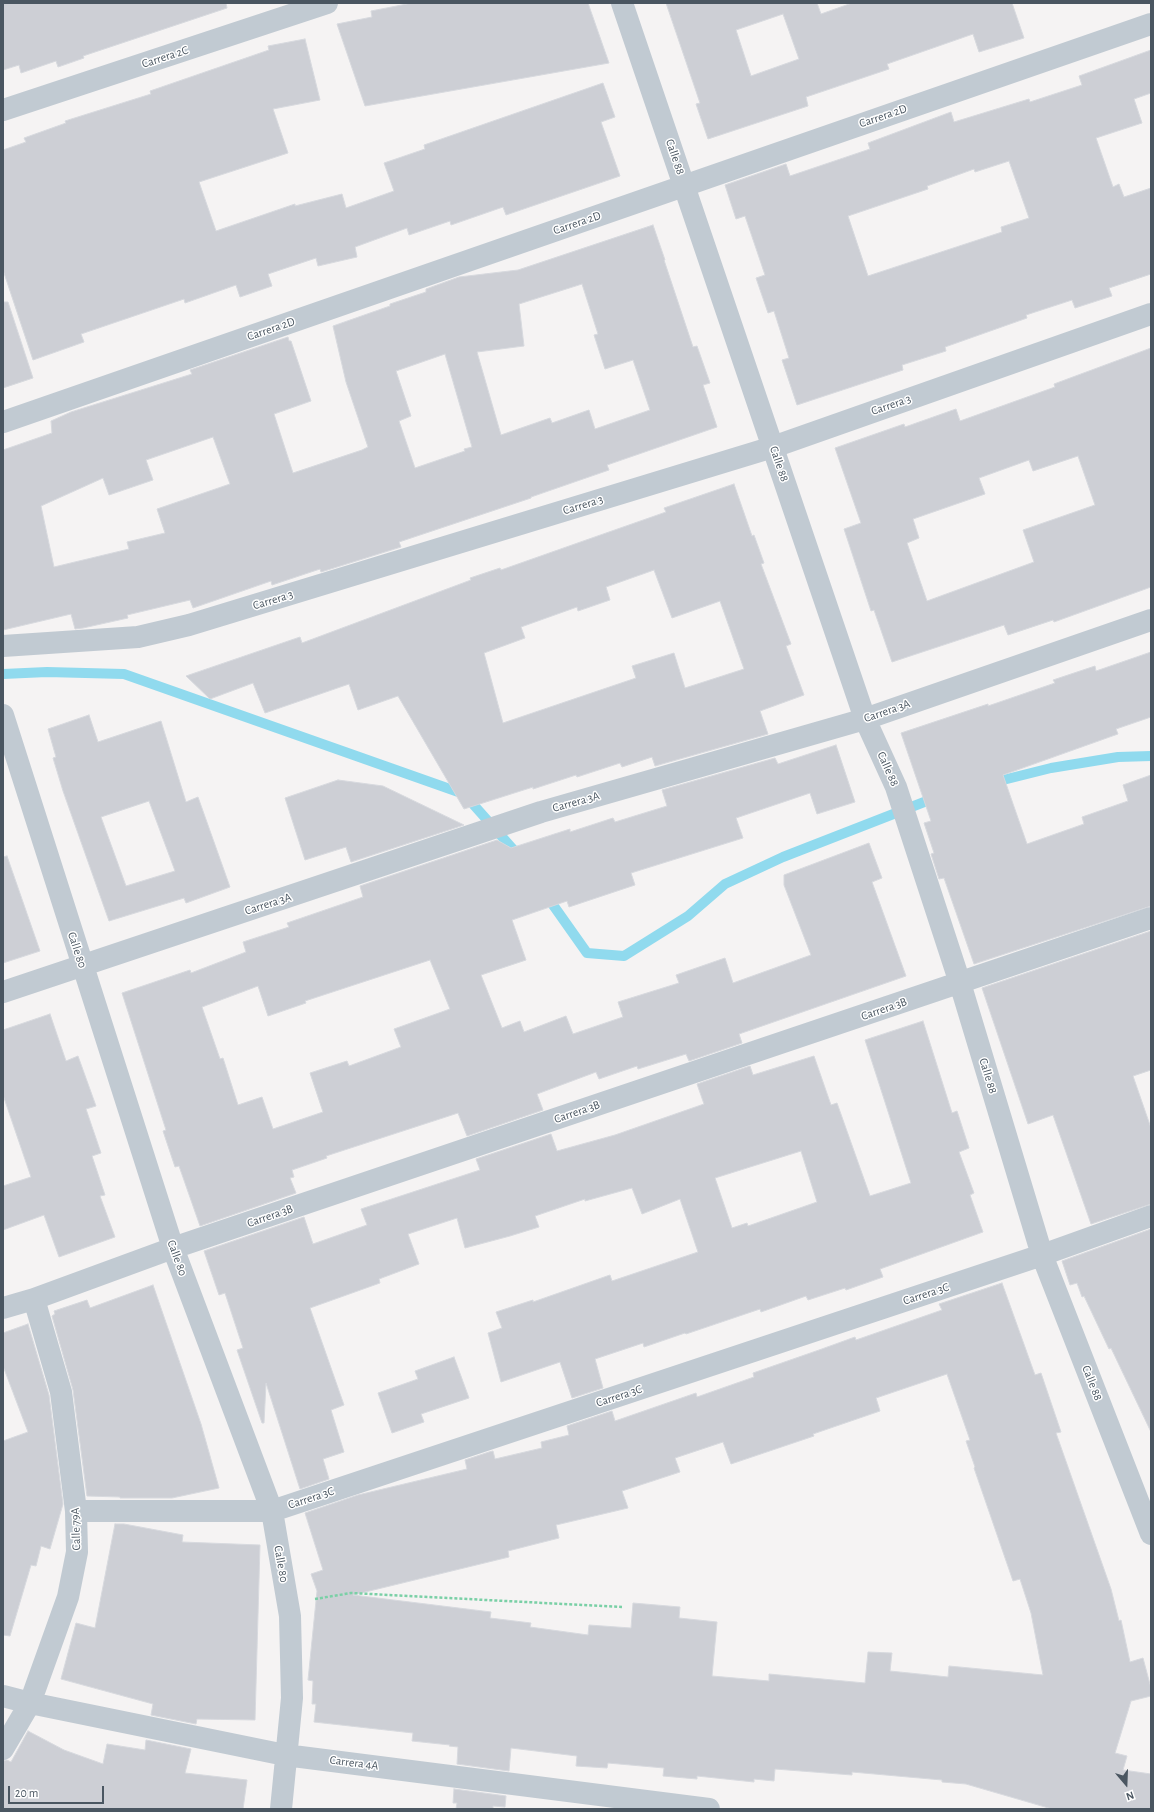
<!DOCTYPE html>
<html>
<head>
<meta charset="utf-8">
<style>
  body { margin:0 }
  #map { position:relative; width:1154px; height:1812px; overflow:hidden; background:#f5f3f3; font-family:"Alegreya Sans",sans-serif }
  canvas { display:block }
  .frame { position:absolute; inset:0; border:4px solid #4a5661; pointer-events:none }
  .north { position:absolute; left:1106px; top:1764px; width:40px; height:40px; -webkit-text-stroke:3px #fff; paint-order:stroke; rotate:161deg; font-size:11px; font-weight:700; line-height:16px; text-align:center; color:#4a5661 }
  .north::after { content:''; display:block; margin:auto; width:14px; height:18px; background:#4a5661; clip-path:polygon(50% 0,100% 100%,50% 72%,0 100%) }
  .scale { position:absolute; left:8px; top:1786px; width:96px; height:18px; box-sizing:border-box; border:2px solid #4a5661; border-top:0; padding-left:5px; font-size:12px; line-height:14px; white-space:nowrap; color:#4a5661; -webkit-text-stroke:3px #fff; paint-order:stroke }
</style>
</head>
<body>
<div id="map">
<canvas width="1154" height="1812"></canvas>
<div class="frame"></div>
<div class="north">N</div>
<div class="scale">20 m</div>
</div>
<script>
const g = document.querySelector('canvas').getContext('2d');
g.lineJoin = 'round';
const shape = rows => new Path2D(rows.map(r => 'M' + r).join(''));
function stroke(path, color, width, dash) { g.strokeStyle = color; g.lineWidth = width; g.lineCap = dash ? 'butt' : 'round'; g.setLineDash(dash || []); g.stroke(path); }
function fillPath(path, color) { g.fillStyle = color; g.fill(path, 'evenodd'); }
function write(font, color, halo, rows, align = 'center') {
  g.font = font + ' "Alegreya Sans",sans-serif'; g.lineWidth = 3; g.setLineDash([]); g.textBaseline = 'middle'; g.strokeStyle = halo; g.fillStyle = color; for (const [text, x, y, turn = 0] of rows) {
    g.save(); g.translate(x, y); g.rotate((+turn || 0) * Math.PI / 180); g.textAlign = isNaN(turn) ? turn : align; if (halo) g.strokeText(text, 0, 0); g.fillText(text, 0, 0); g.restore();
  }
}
const stream = shape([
  [3,674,47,672,124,674,464,794,520,857],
  [991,783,1051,768,1118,757,1151,756],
  [546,895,587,953,624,956,688,916,725,884,783,857,937,797]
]);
const building = shape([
  [3,3,226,3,227,8,83,56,84,58,58,67,56,61,21,73,19,65,3,70,3,3],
  [412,3,588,3,609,63,365,106,337,24,372,17,371,11,412,3],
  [666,3,817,3,821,14,852,3,1012,3,1024,38,979,52,973,34,887,64,889,69,806,97,808,106,708,139,696,104,700,103,666,3],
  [783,14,799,59,751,76,736,30,783,14],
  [305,39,320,100,273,109,288,153,199,182,216,231,295,204,295,206,342,194,346,208,394,191,384,163,425,149,424,145,603,83,615,117,601,122,620,176,506,215,503,207,451,225,450,221,409,235,407,228,355,247,357,257,318,266,316,258,268,274,272,286,240,297,236,285,185,303,184,299,81,334,84,342,33,360,3,270,3,150,26,142,24,138,66,123,65,121,151,94,150,91,269,50,268,46,305,39],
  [1151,50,1151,93,1134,99,1142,123,1096,138,1113,187,1119,184,1124,197,1151,188,1151,274,1109,288,1112,296,1075,308,1072,300,1026,315,1027,318,945,347,946,351,902,365,903,370,797,405,782,360,789,358,774,311,768,313,756,278,765,275,745,216,736,219,725,185,786,164,790,176,870,149,868,143,951,112,954,122,1029,99,1030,102,1082,85,1079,76,1151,50],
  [1009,161,1029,218,1001,227,1002,232,868,276,848,216,928,189,927,186,974,169,975,172,1009,161],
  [653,225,665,260,664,260,693,347,697,346,710,383,703,385,717,427,607,465,609,470,531,497,531,498,399,542,401,547,321,572,320,569,272,585,271,581,193,608,190,600,127,615,128,618,83,628,75,629,71,614,3,630,3,450,52,433,51,421,71,412,192,374,190,370,288,337,289,341,291,341,311,401,274,414,293,473,362,450,368,447,346,382,333,326,390,306,390,304,426,292,426,289,459,277,518,270,653,225],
  [582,284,598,334,594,335,605,369,633,360,650,410,595,429,589,410,552,423,550,418,501,435,477,352,524,346,519,304,582,284],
  [445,354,472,447,464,449,465,451,415,468,399,421,411,416,396,371,445,354],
  [213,437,230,484,157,509,165,533,127,542,129,549,54,567,41,506,103,478,109,495,153,480,146,460,213,437],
  [3,302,8,302,33,378,3,388,3,302],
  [1151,348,1151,587,1054,622,1053,620,1008,635,1004,625,892,662,874,610,871,611,844,529,861,523,835,448,904,424,905,427,956,409,960,421,1055,387,1054,384,1151,348],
  [1078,456,1095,505,1023,530,1034,562,927,601,907,543,919,538,913,519,985,494,979,478,1029,460,1033,471,1078,456],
  [734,484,752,536,754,535,764,563,761,564,791,644,786,646,804,695,760,711,768,734,655,766,652,757,622,767,620,763,577,777,576,775,533,789,533,787,464,809,398,696,358,710,349,684,265,713,253,683,210,699,186,676,300,637,302,643,471,580,470,578,500,568,501,570,589,539,666,512,664,508,734,484],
  [654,570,672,618,720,601,744,669,685,688,674,653,632,666,636,678,503,723,484,653,525,638,521,627,577,607,578,611,610,600,606,587,654,570],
  [1151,652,1151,717,1116,729,1118,734,1003,775,1027,844,1084,824,1082,817,1128,801,1123,785,1151,775,1151,906,974,964,944,878,939,879,931,854,934,853,924,823,931,821,901,733,988,704,988,706,1055,683,1053,680,1095,666,1096,671,1151,652],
  [89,715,98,742,161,721,186,802,198,797,230,887,186,903,184,898,109,921,63,791,53,758,56,757,48,729,89,715],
  [149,801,175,871,126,886,101,817,149,801],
  [836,745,855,802,817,814,810,793,736,818,743,838,631,873,635,885,569,907,567,901,512,920,526,960,481,975,502,1028,520,1021,524,1032,566,1016,573,1034,623,1017,618,1002,679,983,676,975,725,958,733,983,811,955,784,885,784,875,869,843,882,878,872,882,906,976,739,1034,742,1043,689,1061,686,1054,638,1069,637,1066,599,1079,596,1072,537,1094,543,1110,467,1136,458,1113,326,1156,327,1158,292,1170,294,1177,290,1178,296,1193,200,1226,179,1166,175,1167,163,1131,166,1130,122,993,190,970,191,973,246,952,243,942,289,927,287,923,363,897,360,886,497,840,511,848,570,829,570,832,613,818,615,822,667,806,662,790,775,758,778,764,836,745],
  [430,960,450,1009,394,1029,401,1047,349,1066,347,1061,310,1073,323,1112,273,1129,262,1097,238,1105,223,1058,220,1059,202,1007,258,986,268,1016,306,1003,305,1001,430,960],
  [338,780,383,786,464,825,351,862,346,847,305,860,285,798,338,780],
  [7,856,40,951,3,963,3,857,7,856],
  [1151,931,1151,1070,1133,1076,1151,1128,1151,1204,1091,1224,1053,1115,1028,1124,982,988,1151,931],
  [50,1014,66,1061,78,1056,96,1106,86,1109,101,1153,92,1156,105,1195,100,1196,115,1237,59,1257,44,1215,3,1230,3,1186,31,1177,3,1095,3,1030,50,1014],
  [923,1021,952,1113,957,1111,969,1148,959,1152,974,1193,970,1195,983,1232,880,1269,883,1277,846,1290,845,1288,808,1300,806,1296,761,1312,760,1309,686,1334,685,1333,644,1347,643,1343,595,1359,603,1388,572,1398,560,1362,501,1382,488,1333,502,1328,496,1312,533,1300,533,1302,610,1275,612,1281,698,1252,680,1199,642,1214,632,1188,585,1201,585,1199,535,1216,539,1227,510,1236,465,1248,457,1218,408,1234,419,1264,379,1279,380,1283,310,1308,344,1405,331,1410,344,1452,323,1459,329,1479,300,1489,266,1383,264,1423,262,1423,237,1350,243,1348,225,1293,219,1295,204,1251,304,1217,313,1244,367,1225,361,1209,480,1170,476,1159,551,1134,557,1151,615,1135,704,1104,697,1084,750,1066,753,1075,814,1056,831,1105,837,1103,870,1196,911,1183,865,1040,923,1021],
  [801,1151,817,1202,748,1226,747,1223,732,1228,715,1178,801,1151],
  [1151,1229,1151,1432,1111,1348,1109,1349,1084,1296,1082,1297,1077,1283,1070,1285,1062,1261,1151,1229],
  [1002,1283,1035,1375,1041,1373,1061,1432,1056,1433,1111,1589,1119,1621,1121,1620,1130,1662,1143,1658,1151,1688,1151,1696,1131,1701,1115,1753,1127,1756,1123,1770,1151,1774,1151,1809,1052,1809,966,1784,942,1782,942,1780,852,1772,852,1775,775,1769,774,1781,754,1779,754,1782,697,1776,697,1779,663,1776,664,1768,608,1763,607,1768,576,1766,577,1756,511,1748,509,1771,457,1764,458,1747,449,1746,450,1745,412,1741,413,1733,314,1722,316,1704,312,1704,313,1681,308,1680,317,1591,311,1574,323,1570,305,1513,358,1495,467,1469,465,1460,489,1452,493,1451,495,1459,542,1448,541,1442,569,1435,567,1426,612,1411,615,1421,696,1393,697,1397,754,1377,753,1373,819,1350,855,1337,856,1340,942,1310,939,1304,1002,1283],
  [947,1374,970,1440,966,1441,975,1467,974,1468,1013,1581,1020,1579,1031,1613,1043,1675,949,1666,948,1677,890,1671,892,1653,868,1652,865,1683,769,1674,769,1681,712,1676,717,1622,679,1618,680,1607,633,1603,631,1628,589,1625,588,1635,530,1627,531,1623,490,1618,491,1612,353,1595,509,1557,508,1551,559,1538,556,1525,628,1508,622,1491,680,1472,675,1458,723,1442,731,1464,814,1436,813,1434,880,1411,876,1398,947,1374],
  [153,1285,201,1424,219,1488,172,1498,120,1498,120,1497,87,1496,73,1390,52,1316,55,1314,54,1311,87,1300,90,1308,153,1285],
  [28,1324,49,1395,63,1504,50,1549,41,1546,36,1566,31,1565,10,1636,3,1635,3,1441,28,1432,3,1366,3,1333,28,1324],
  [454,1357,469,1398,421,1414,424,1422,392,1433,378,1393,418,1379,415,1371,454,1357],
  [115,1524,124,1524,183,1535,182,1542,260,1545,255,1720,197,1719,196,1724,151,1715,153,1704,61,1679,76,1623,95,1628,115,1524],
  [28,1731,64,1750,103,1764,107,1744,145,1750,146,1740,191,1749,185,1773,247,1780,243,1809,3,1809,3,1761,7,1760,11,1762,28,1731],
  [454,1789,506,1796,505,1807,493,1806,493,1809,456,1809,457,1803,453,1803,454,1789]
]);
const path = shape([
  [315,1599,351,1593,622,1607]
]);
const street = shape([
  [622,3,865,719,896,787,960,983,1042,1255,1151,1534],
  [3,110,327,3],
  [3,422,1151,24],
  [3,646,138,637,189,625,773,447,1151,314],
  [3,715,173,1248,272,1511,290,1616,292,1698,281,1809],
  [3,992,541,812,865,719,1151,620],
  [3,1308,34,1299,173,1248,1151,918],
  [76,1511,272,1511,1042,1255,1151,1216],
  [3,1696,30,1703,285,1755,709,1809],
  [3,1749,30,1703,68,1597,77,1552,76,1511,61,1392,34,1299]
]);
const streetNames = [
  ["Carrera 2C",165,57,-18],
  ["Carrera 2D",883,116,-19],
  ["Calle 88",675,157,71],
  ["Carrera 2D",577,223,-19],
  ["Carrera 2D",271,329,-19],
  ["Carrera 3",891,405,-19],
  ["Calle 88",779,464,71],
  ["Carrera 3",583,505,-17],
  ["Carrera 3",273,600,-17],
  ["Carrera 3A",887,711,-19],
  ["Calle 88",888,769,66],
  ["Carrera 3A",576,802,-16],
  ["Carrera 3A",268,904,-18],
  ["Calle 80",77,950,72],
  ["Carrera 3B",884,1009,-19],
  ["Calle 88",988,1076,73],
  ["Carrera 3B",577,1112,-19],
  ["Carrera 3B",270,1216,-19],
  ["Calle 80",177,1258,70],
  ["Carrera 3C",926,1294,-18],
  ["Calle 88",1092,1383,69],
  ["Carrera 3C",619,1396,-18],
  ["Carrera 3C",311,1498,-18],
  ["Calle 79A",76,1529,-92],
  ["Calle 80",281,1564,80],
  ["Carrera 4A",354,1763,7]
];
stroke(stream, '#90daee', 10);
fillPath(building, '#cdcfd5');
stroke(building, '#d7d9de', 1);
stroke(path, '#7ad0a6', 2.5, [3, 2]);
stroke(street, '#c1cad2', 22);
write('12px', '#4a5661', '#fff', streetNames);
</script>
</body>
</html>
